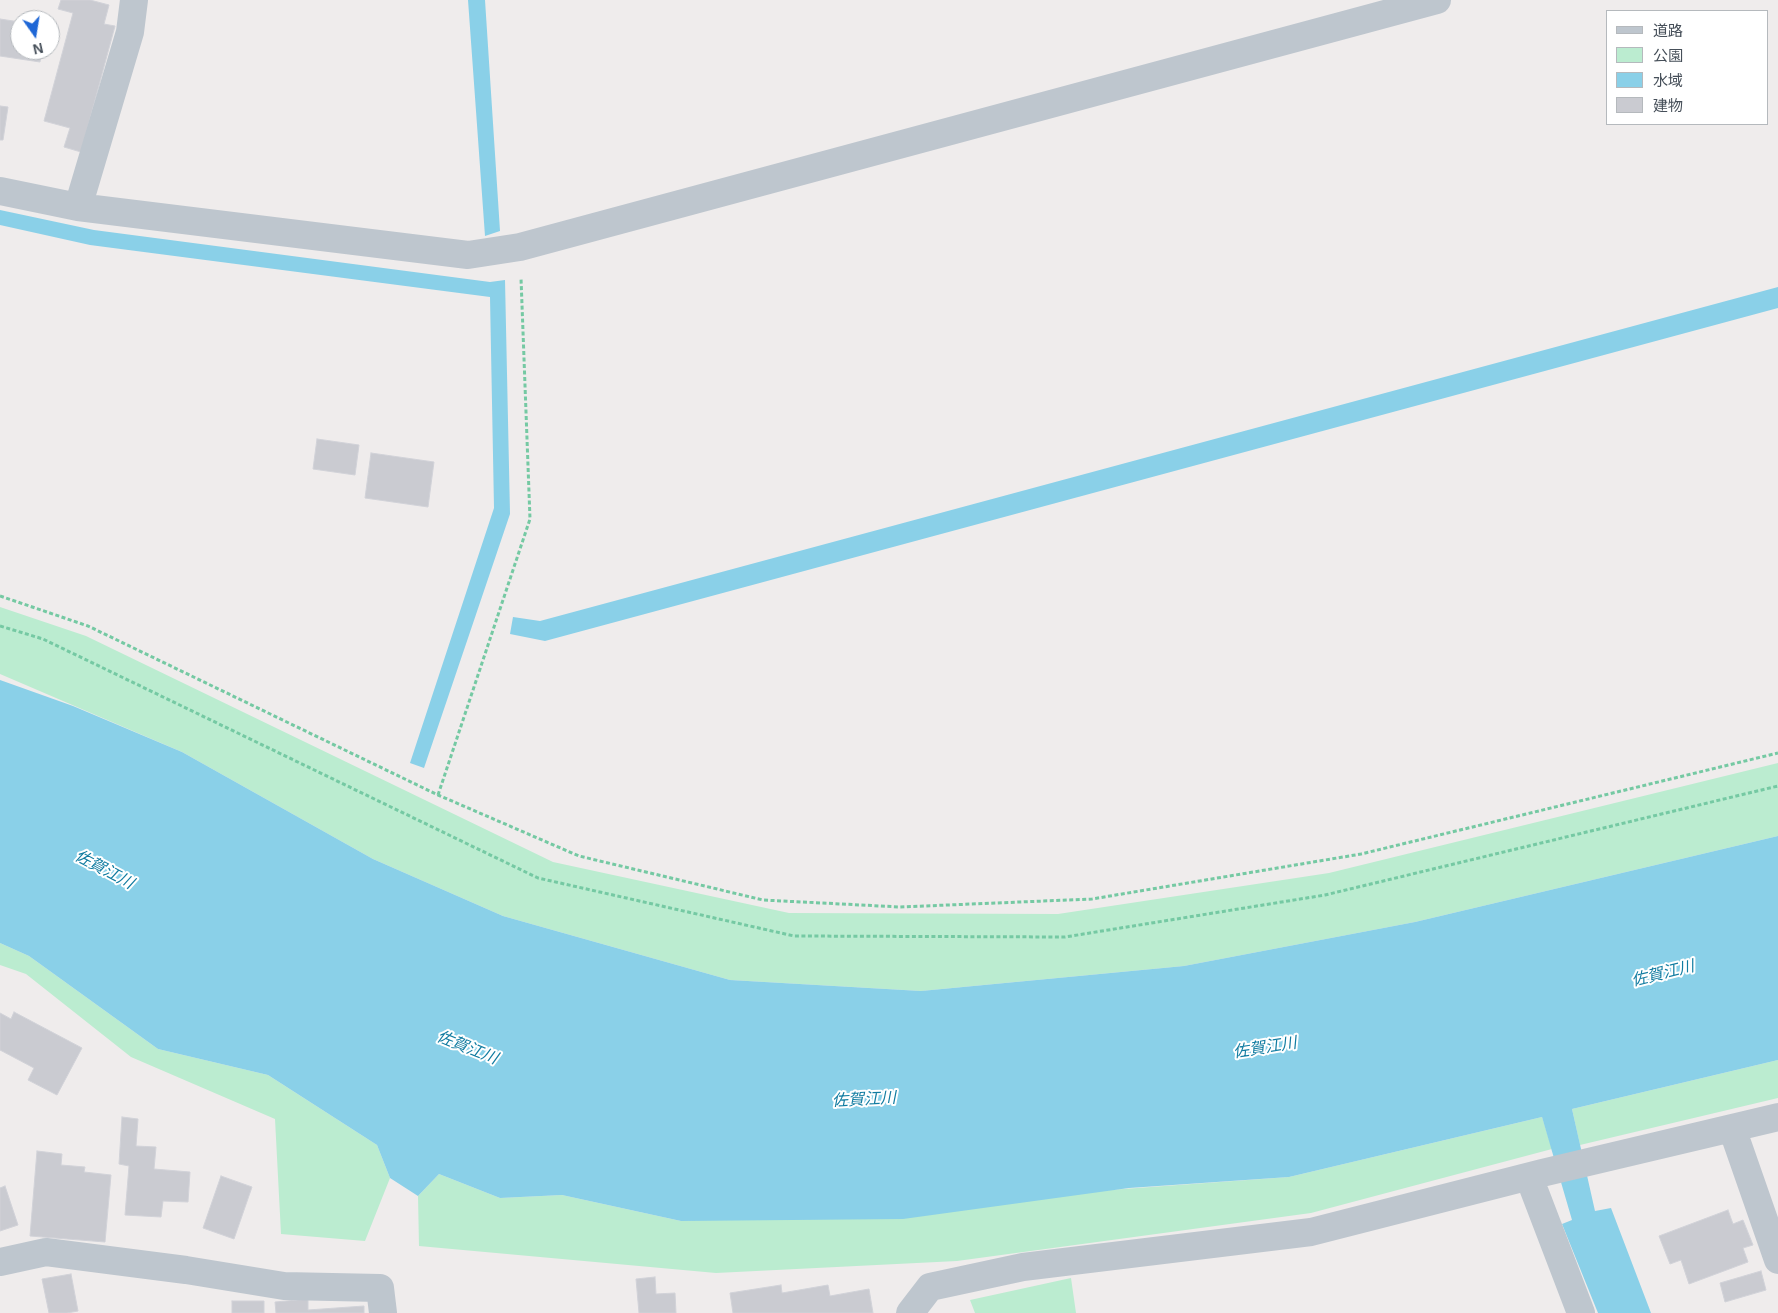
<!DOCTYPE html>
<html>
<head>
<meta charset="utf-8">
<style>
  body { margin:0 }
  #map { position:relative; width:1778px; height:1313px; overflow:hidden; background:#efecec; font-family:Helvetica,"Noto Sans JP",sans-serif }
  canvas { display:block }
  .legend { position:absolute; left:1606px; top:10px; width:162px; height:115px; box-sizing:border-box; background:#fff; border:1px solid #b5b9bd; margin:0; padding:6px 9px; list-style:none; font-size:15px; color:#464f59 }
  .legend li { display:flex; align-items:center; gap:10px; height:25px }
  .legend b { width:25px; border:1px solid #b5b9bd }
  .north { position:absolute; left:10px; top:10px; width:50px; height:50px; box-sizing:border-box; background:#fff; border:1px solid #b5b9bd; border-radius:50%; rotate:167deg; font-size:14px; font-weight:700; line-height:20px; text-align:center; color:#464f59 }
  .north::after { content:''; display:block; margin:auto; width:18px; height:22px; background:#1f67d6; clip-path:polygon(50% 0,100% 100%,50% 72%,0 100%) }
</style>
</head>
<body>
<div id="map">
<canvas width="1778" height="1313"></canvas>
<ul class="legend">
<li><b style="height:6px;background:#bec6ce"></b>道路</li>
<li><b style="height:14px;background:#bbecd0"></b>公園</li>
<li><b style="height:14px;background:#8ad0e8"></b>水域</li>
<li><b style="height:14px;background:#cacbd1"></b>建物</li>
</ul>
<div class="north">N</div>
</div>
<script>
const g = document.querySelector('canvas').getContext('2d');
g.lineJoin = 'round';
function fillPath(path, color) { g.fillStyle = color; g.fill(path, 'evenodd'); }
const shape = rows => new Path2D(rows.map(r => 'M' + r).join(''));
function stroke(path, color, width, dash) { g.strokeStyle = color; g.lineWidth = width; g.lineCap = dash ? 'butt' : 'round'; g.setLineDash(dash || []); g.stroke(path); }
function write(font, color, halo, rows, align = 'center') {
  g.font = font + ' Helvetica,"Noto Sans JP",sans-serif'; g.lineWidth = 4; g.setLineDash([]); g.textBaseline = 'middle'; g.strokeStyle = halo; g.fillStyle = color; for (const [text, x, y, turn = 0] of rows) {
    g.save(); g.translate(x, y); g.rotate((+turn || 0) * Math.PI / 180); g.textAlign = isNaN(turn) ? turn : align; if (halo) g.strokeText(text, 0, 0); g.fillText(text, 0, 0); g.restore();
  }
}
const green = shape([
  [0,607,86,636,553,862,789,913,1058,914,1329,873,1778,763,1778,836,1415,922,1184,966,921,991,730,980,503,916,373,859,182,752,0,674],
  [0,943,29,956,158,1049,268,1075,377,1145,390,1178,365,1241,281,1234,275,1119,131,1057,26,974,0,965],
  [1778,1060,1778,1098,1580,1145,1572,1109],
  [1542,1117,1552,1149,1311,1213,957,1261,716,1273,419,1246,418,1196,439,1174,500,1198,562,1195,681,1221,1289,1177],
  [1071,1278,1076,1313,975,1313,970,1300]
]);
const water = shape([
  [468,0,485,0,500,231,485,236],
  [0,210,94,230,490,282,505,280,510,514,424,768,410,763,494,508,490,297,90,245,0,225],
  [1778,287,1778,308,545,641,510,634,513,617,540,621],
  [0,680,73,706,182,752,373,859,503,916,730,980,921,991,1184,966,1415,922,1778,836,1778,1060,1572,1109,1595,1211,1611,1208,1651,1313,1598,1313,1562,1224,1572,1220,1542,1117,1289,1177,1129,1188,903,1219,681,1221,562,1195,500,1198,439,1174,418,1196,390,1178,377,1145,268,1075,158,1049,29,956,0,943]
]);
const building = shape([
  [61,0,90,0,109,5,104,24,115,26,81,152,64,147,70,128,44,121,73,13,58,9,61,0],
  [0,19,20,22,20,50,42,50,40,62,0,56,0,19],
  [0,106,8,107,3,140,0,140,0,106],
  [317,439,359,445,355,475,313,469,317,439],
  [371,453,434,462,428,507,365,498,371,453],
  [14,1012,82,1048,57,1095,28,1080,34,1068,0,1050,0,1013,11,1019,14,1012],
  [122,1117,138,1119,136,1146,156,1147,154,1169,190,1172,188,1202,163,1201,161,1217,125,1215,129,1166,119,1164,122,1117],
  [37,1151,62,1154,61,1165,85,1167,84,1172,111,1175,105,1242,30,1236,37,1151],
  [221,1176,252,1187,234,1239,203,1228,221,1176],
  [5,1186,18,1225,0,1231,0,1188,5,1186],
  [1728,1210,1733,1224,1743,1220,1753,1245,1743,1248,1748,1262,1689,1284,1681,1260,1670,1264,1659,1236,1728,1210],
  [1761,1271,1766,1290,1725,1302,1720,1283,1761,1271],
  [71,1274,78,1311,67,1313,49,1313,42,1279,71,1274],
  [655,1277,656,1294,675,1293,676,1313,639,1313,636,1279,655,1277],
  [781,1285,782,1293,828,1285,830,1296,869,1289,873,1313,733,1313,730,1293,781,1285],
  [308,1299,308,1310,364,1306,364,1313,276,1313,275,1302,308,1299],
  [232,1301,264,1301,264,1313,232,1313,232,1301]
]);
const path = shape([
  [0,596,88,626,438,795,579,856,763,900,900,907,1092,899,1361,854,1778,753],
  [0,626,43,639,538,878,794,936,1065,937,1325,895,1778,786],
  [438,795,530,519,521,278]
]);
const minor = shape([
  [0,191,78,207,468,255,520,247,1437,0],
  [78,207,130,32,134,0],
  [1732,1128,1778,1260],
  [1529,1177,1581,1313],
  [0,1262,46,1252,186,1270,284,1286,380,1288,383,1313],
  [910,1313,930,1287,1023,1267,1311,1232,1542,1173,1778,1117]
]);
const waterNames = [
  ["佐賀江川",104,870,28],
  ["佐賀江川",1663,974,-14],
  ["佐賀江川",467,1048,22],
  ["佐賀江川",1265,1048,-9],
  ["佐賀江川",864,1100,-3]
];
fillPath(green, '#bbecd0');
fillPath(water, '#8ad0e8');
fillPath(building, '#cacbd1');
stroke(building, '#d1d2d8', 1);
stroke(path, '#75c9a3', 3, [4, 2.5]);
stroke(minor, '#bec6ce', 28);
write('italic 16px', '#117ca1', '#fff', waterNames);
</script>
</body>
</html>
